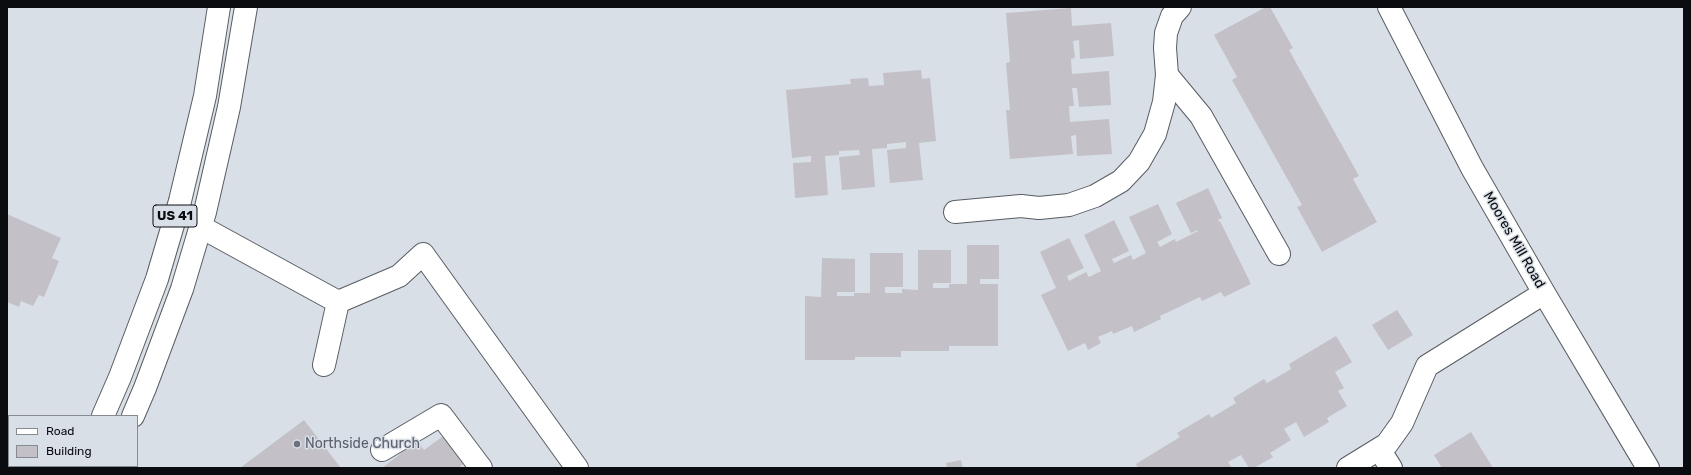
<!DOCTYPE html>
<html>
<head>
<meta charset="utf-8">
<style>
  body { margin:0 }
  #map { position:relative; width:1691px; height:475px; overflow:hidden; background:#d9dfe7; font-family:Rubik,sans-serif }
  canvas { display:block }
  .frame { position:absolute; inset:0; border:8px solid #0a0c0f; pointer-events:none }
  .legend { position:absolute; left:8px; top:415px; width:130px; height:52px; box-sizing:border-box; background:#d9dfe7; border:1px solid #868b91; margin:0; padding:5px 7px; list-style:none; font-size:12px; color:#0a0c0f }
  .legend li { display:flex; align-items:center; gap:8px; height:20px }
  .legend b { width:20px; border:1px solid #868b91 }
</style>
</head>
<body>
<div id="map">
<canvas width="1691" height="475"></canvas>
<div class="frame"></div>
<ul class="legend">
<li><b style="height:5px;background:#fff"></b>Road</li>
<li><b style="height:11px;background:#c3c0c8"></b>Building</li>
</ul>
</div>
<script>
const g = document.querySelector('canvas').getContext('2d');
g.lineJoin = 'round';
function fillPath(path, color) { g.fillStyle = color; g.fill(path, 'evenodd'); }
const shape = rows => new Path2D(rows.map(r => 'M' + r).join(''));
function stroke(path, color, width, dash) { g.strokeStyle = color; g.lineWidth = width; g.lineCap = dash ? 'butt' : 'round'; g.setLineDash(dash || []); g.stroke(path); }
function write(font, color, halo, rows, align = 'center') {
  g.font = font + ' Rubik,sans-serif'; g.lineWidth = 3; g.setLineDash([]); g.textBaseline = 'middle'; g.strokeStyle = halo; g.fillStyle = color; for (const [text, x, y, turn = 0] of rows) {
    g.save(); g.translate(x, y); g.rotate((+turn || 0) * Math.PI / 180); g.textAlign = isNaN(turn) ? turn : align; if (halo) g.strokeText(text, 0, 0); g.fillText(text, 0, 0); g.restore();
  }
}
const building = shape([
  [1266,7,1270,7,1293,48,1289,50,1359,176,1353,179,1377,222,1322,252,1297,207,1302,205,1232,80,1237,77,1214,35],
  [1071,8,1072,26,1111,23,1114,56,1080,59,1079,40,1073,41,1075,58,1071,59,1072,74,1109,71,1111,105,1079,107,1077,88,1072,88,1074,106,1069,106,1070,122,1109,119,1112,154,1077,156,1076,135,1071,136,1073,154,1010,159,1006,110,1010,110,1006,63,1010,62,1006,13],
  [921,70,922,79,930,78,936,141,919,143,923,180,890,183,887,150,906,148,906,142,887,144,887,148,872,149,875,187,842,190,839,157,860,155,859,150,839,151,839,155,825,156,828,195,795,198,793,163,811,162,811,156,792,158,786,90,851,84,850,79,868,78,869,86,884,85,883,73],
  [1208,188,1222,218,1218,220,1219,222,1220,221,1251,284,1224,297,1221,292,1202,301,1200,297,1160,316,1161,319,1134,332,1132,326,1113,334,1112,331,1098,337,1101,343,1088,350,1085,343,1068,351,1041,295,1056,288,1040,252,1069,238,1084,268,1067,276,1069,281,1086,272,1089,277,1101,271,1084,235,1114,220,1129,251,1112,259,1114,263,1131,255,1133,260,1146,253,1129,217,1158,204,1172,234,1157,242,1160,247,1175,239,1176,242,1198,231,1197,230,1191,233,1176,203],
  [7,214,61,238,52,258,59,261,44,297,39,295,33,306,21,301,19,307,7,302,8,243,7,243],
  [967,245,999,245,999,279,980,279,980,284,998,284,998,346,949,346,949,351,901,351,901,357,855,357,855,360,805,360,805,296,821,297,822,258,855,259,855,292,837,292,837,296,854,296,854,293,870,293,870,253,903,253,903,287,885,287,885,293,902,293,902,289,918,290,918,250,951,250,951,283,933,283,933,288,949,288,949,284,967,284],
  [1397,310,1413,335,1388,350,1372,325],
  [1336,336,1352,362,1335,372,1344,388,1338,391,1347,406,1327,418,1329,422,1304,437,1296,422,1284,429,1291,440,1270,453,1273,457,1254,468,1249,468,1241,455,1228,462,1232,468,1138,468,1136,464,1180,437,1177,433,1209,414,1211,418,1236,403,1233,398,1264,379,1267,383,1291,369,1289,364],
  [304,420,341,468,240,468],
  [1471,432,1493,468,1442,468,1434,455],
  [446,434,467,461,458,468,382,468,417,441,424,450],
  [961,460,963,468,947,468,946,463]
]);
const minor = shape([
  [1389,7,1472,168,1544,293,1648,468],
  [1167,75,1201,116,1279,254],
  [955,212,1021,206,1039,208,1069,205,1095,196,1121,181,1139,162,1155,134,1164,102,1167,75,1165,48,1166,33,1172,16,1180,7],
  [201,227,338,302],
  [338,302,399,276,423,254,577,468],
  [324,365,338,302],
  [1379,449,1391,468],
  [382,450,441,415,481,468],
  [1348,468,1387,444,1402,423,1427,366,1544,293]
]);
const major = shape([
  [103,416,120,377,157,279,180,201,205,96,219,7],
  [133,416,145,388,182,289,205,212,229,107,246,7],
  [80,468,80,466],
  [110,468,111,466]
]);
const markers = [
  [297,444,4,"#6b7280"]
];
const shields = [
  [175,216,44]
];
const shieldNames = [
  ["US 41",175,216]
];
const streetNames = [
  ["Moores Mill Road",1514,240,60]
];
const worshipNames = [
  ["Northside Church",305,444]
];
fillPath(building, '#c3c0c8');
stroke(minor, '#585d63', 24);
stroke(major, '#585d63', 24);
stroke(minor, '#fff', 22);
stroke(major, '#fff', 22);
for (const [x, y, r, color] of markers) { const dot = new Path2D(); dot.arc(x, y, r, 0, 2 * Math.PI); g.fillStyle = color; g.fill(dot); stroke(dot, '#d9dfe7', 1.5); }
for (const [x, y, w] of shields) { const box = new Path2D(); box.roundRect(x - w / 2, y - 11, w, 22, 3); g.fillStyle = '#d9dfe7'; g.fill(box); stroke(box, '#0a0c0f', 1); }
write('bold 13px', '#0a0c0f', null, shieldNames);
write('14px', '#0a0c0f', '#d9dfe7', streetNames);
write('14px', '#5b616d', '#d9dfe7', worshipNames, 'left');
</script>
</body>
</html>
